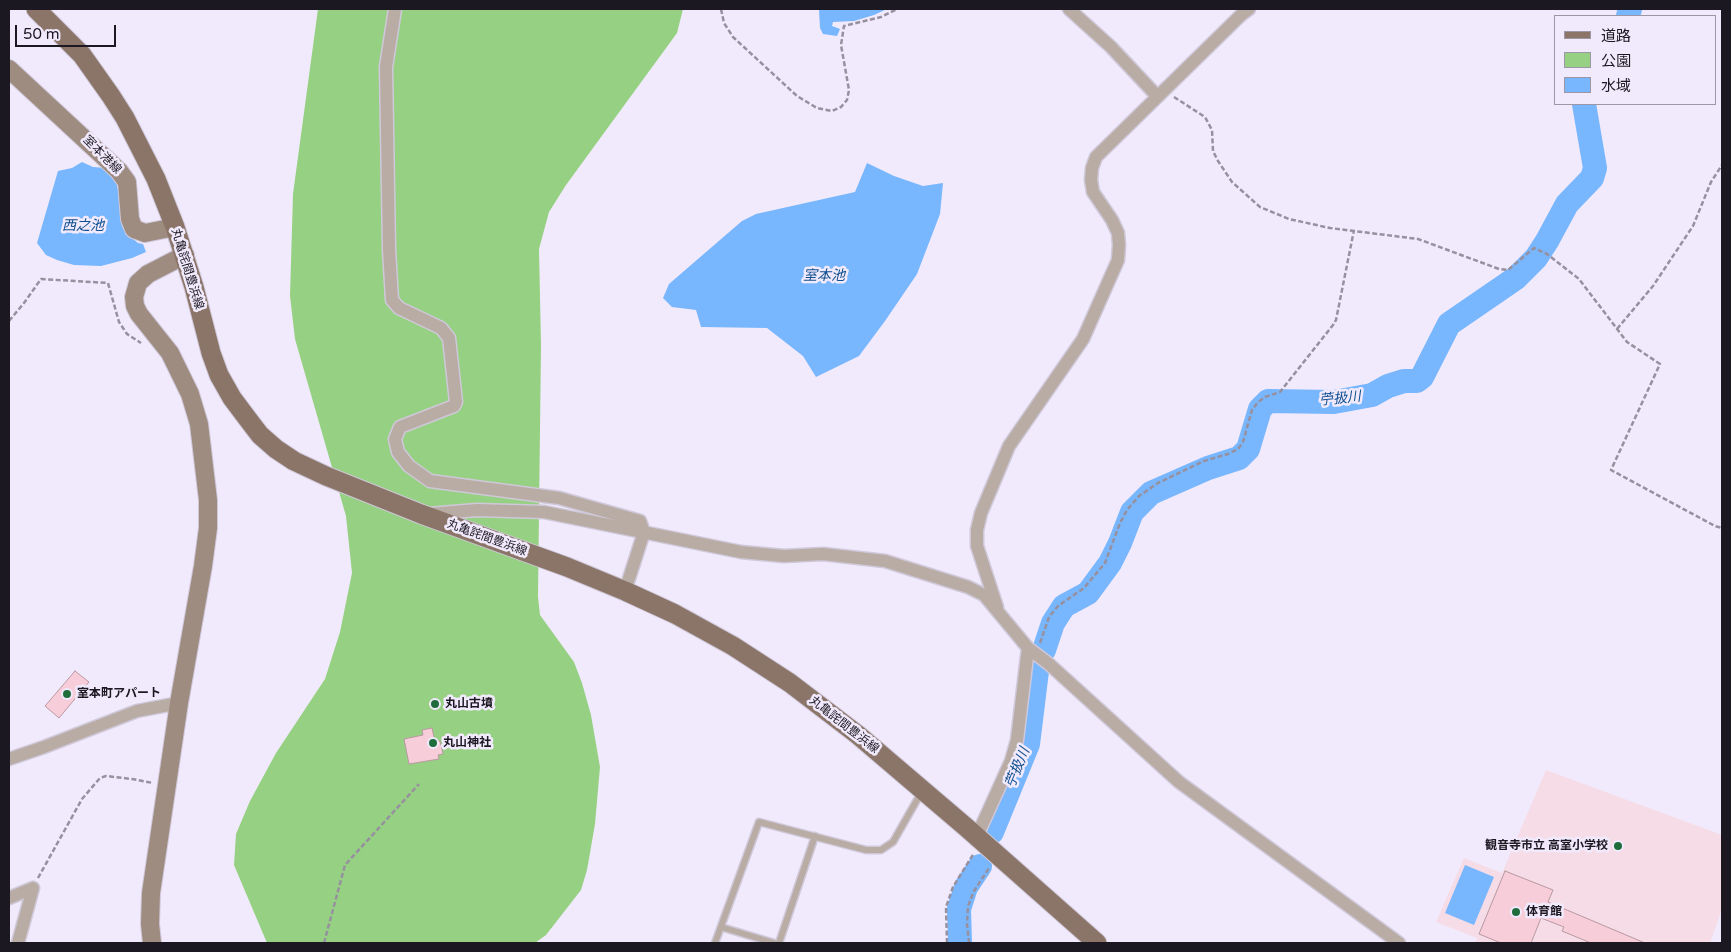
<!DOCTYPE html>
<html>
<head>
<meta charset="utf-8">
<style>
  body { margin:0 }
  #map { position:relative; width:1731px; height:952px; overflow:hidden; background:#f1eafc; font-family:"Varela Round","Noto Sans JP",sans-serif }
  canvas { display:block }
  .frame { position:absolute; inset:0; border:10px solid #1c1822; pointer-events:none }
  .legend { position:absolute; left:1554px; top:15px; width:162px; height:90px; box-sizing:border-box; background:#f1eafc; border:1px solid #9c96a5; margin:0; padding:6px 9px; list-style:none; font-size:15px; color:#1c1822 }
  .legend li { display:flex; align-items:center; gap:10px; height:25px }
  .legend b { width:25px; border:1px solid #9c96a5 }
  .scale { position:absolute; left:15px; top:25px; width:101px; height:22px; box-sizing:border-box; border:2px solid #1c1822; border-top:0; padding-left:6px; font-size:15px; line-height:18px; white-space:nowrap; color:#1c1822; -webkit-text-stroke:4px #f1eafc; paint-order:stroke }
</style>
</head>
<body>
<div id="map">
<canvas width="1731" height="952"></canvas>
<div class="frame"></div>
<ul class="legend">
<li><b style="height:6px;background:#8b7568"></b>道路</li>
<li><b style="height:14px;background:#96d082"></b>公園</li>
<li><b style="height:14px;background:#78b6fe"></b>水域</li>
</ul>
<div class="scale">50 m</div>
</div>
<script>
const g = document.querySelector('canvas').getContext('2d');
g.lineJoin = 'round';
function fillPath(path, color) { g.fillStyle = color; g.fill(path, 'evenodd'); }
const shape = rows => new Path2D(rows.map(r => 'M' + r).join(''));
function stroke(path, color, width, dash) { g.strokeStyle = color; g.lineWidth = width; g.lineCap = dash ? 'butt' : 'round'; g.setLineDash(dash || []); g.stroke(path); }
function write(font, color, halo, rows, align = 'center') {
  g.font = font + ' "Varela Round","Noto Sans JP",sans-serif'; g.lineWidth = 5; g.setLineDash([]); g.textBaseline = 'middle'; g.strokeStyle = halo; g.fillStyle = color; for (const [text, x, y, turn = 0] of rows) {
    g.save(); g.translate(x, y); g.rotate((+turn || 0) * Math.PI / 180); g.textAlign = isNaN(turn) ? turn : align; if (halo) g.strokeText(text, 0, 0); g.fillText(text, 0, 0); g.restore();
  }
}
const education = shape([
  [1546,770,1722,835,1722,909,1710,943,1475,943,1477,938,1436,922,1464,858,1502,873]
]);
const green = shape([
  [318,9,683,9,677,33,566,185,549,212,539,249,541,345,538,597,540,615,574,662,582,683,591,715,600,767,595,824,587,870,581,890,546,935,535,943,267,943,234,865,236,834,250,801,276,753,325,679,340,632,352,573,346,516,295,339,290,296,293,194]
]);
const water = shape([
  [819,9,887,9,874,15,854,21,833,22,832,26,840,29,837,36,823,34,820,28],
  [82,162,93,167,106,168,115,177,120,198,122,226,127,234,138,243,143,244,146,252,132,258,101,266,74,265,57,260,46,255,37,243,58,171,72,168],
  [867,163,894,176,923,186,943,183,940,214,917,274,885,321,859,356,816,377,803,356,767,328,701,327,696,310,672,307,663,298,669,284,742,221,756,214,855,192],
  [1465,865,1494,877,1474,925,1445,913]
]);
const river = shape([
  [1628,16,1630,9],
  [1044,650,1053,623,1064,606,1088,593,1110,563,1120,543,1132,512,1151,493,1208,468,1239,458,1248,449,1260,409,1268,401,1334,402,1372,395,1388,386,1404,381,1417,381,1422,377,1449,324,1516,278,1536,258,1547,241,1567,204,1592,178,1595,168,1584,104],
  [992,832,1028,744,1037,671],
  [960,943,959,909,966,887,980,866]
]);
const building = shape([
  [75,671,89,682,59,718,45,706,75,671],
  [432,728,435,742,440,741,443,754,438,755,439,759,409,764,404,739,423,735,422,730,432,728],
  [1505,871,1553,890,1548,902,1645,943,1591,943,1562,931,1564,927,1541,918,1531,943,1501,943,1479,934,1505,871]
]);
const path = shape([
  [721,9,724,23,733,37,797,96,817,108,832,111,841,107,847,100,849,90,841,45,844,26,881,17,897,9],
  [1174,97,1205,117,1212,130,1213,151,1218,161,1232,182,1260,207,1289,219,1330,228,1418,239,1499,269,1508,270,1534,248,1547,254,1579,279,1627,342,1660,364,1611,470,1715,526,1722,528],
  [9,321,24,303,41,279,108,283,119,322,127,334,141,343],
  [1617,329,1653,286,1693,226,1711,182,1722,165],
  [1040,643,1049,617,1058,606,1084,588,1105,563,1120,523,1127,510,1139,496,1158,483,1204,461,1228,454,1238,449,1243,442,1252,410,1258,402,1265,397,1280,392,1333,325,1336,320,1354,230],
  [38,878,82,799,100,778,106,776,132,779,153,783],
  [324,943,345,865,419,784],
  [947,943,946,907,953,887,974,853],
  [969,943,967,924,968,906,974,891,989,868]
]);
const lane = shape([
  [721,927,774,943],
  [715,943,759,822,866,850,881,850,893,842,921,793],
  [779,943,815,836]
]);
const street = shape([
  [395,9,386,67,389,249,392,300,399,308,441,328,449,338,456,402,454,406,400,427,395,439,398,452,409,466,430,481,559,498,640,521,644,532,625,591],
  [1069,9,1111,47,1157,96],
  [429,514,477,510,544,512,741,552,784,556,823,554,885,561,968,587,984,595,1028,648,1049,664,1179,782,1399,943],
  [997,607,977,546,977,530,981,513,1009,446,1083,339,1118,260,1119,245,1118,233,1112,220,1093,192,1091,180,1092,168,1096,157,1241,15,1249,9],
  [9,759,44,747,137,711,179,703],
  [977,836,1011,761,1017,740,1028,648],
  [9,898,33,888],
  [18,943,33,888]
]);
const secondary = shape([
  [9,69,119,171,127,182,130,219,134,229,145,233,175,227],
  [152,943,150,924,151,893,179,703,203,566,208,528,208,500,199,424,190,394,170,353,139,314,135,306,134,297,138,283,148,274,185,255]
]);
const primary = shape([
  [36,9,82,55,111,96,125,118,156,179,175,227,194,287,211,353,219,375,232,398,247,418,260,435,276,449,294,461,326,476,421,514,567,567,625,591,675,614,733,646,790,683,858,735,967,828,1097,943]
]);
const markers = [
  [67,694,5,"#1f6d3c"],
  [435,704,5,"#1f6d3c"],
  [433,743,5,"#1f6d3c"],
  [1618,846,5,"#1f6d3c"],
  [1516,912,5,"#1f6d3c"]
];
const streetNames = [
  ["室本港線",102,155,45],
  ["丸亀詫間豊浜線",187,269,73],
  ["丸亀詫間豊浜線",487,538,20],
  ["丸亀詫間豊浜線",844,725,38]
];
const poiNames = [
  ["室本町アパート",77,694],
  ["丸山古墳",445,704],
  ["丸山神社",443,743],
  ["観音寺市立 高室小学校",1608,846,"right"],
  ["体育館",1526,912]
];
const waterNames = [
  ["西之池",83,226],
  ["室本池",824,276],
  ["苧扱川",1340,399,-6],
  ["苧扱川",1018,768,-68]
];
fillPath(education, '#f5dce6');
fillPath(green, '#96d082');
fillPath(water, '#78b6fe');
stroke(river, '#78b6fe', 24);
fillPath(building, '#f6cdd9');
stroke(building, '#b999a2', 1);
stroke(lane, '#cfc8d9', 9);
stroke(street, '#cfc8d9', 15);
stroke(secondary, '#cfc8d9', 20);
stroke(primary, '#cfc8d9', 21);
stroke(path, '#96909f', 2.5, [5, 2.5]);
stroke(lane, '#b9aca5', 6);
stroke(street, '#b9aca5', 12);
stroke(secondary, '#9e8c81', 18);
stroke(primary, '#8b7568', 19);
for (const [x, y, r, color] of markers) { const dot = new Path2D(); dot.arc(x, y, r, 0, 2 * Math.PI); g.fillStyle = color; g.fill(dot); stroke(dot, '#f1eafc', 2); }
write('12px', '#1c1822', '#f1eafc', streetNames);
write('bold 12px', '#1c1822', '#f1eafc', poiNames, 'left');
write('italic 14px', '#0f4f8f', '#f1eafc', waterNames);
</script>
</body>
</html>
